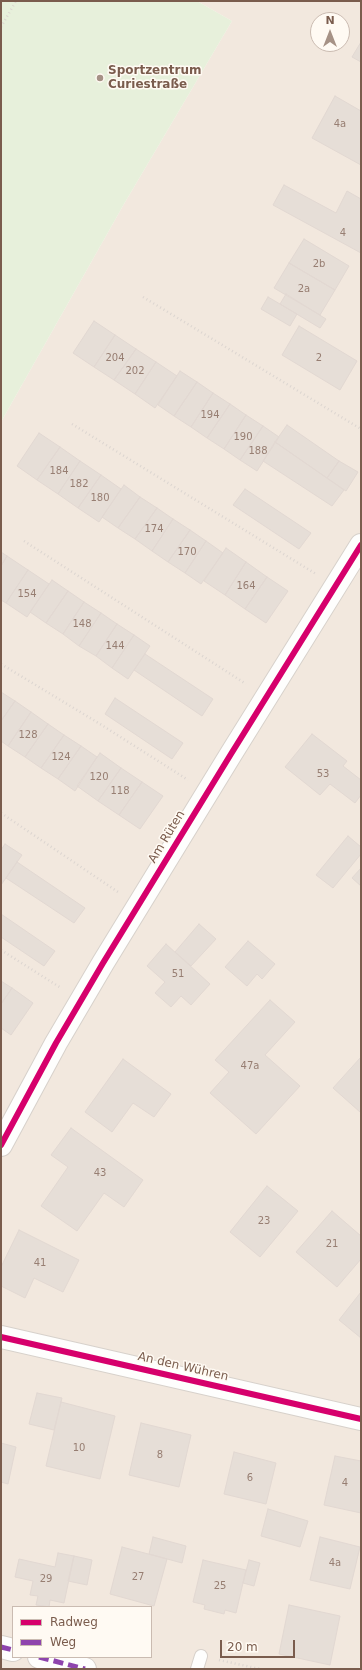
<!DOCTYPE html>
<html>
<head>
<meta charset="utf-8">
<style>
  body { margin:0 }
  #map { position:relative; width:362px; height:1670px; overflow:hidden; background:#f9f5f0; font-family:"DejaVu Sans",sans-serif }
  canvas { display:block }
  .frame { position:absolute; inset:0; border:2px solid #7a5c4d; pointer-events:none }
  .legend { position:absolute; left:12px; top:1606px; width:140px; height:52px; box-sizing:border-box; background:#fffaf3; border:1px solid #cabbb1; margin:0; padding:5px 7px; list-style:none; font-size:12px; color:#7a5c4d }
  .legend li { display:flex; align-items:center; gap:8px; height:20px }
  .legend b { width:20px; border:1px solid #cabbb1 }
  .north { position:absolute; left:310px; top:12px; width:40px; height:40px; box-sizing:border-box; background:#fffaf3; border:1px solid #cabbb1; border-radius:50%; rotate:0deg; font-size:11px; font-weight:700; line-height:16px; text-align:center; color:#7a5c4d }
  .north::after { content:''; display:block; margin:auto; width:14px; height:18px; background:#a69286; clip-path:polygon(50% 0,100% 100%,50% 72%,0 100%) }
  .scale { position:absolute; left:220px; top:1640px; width:75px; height:18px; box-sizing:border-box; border:2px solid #7a5c4d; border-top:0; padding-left:5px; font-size:12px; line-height:14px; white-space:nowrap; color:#7a5c4d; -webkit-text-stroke:3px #fffaf3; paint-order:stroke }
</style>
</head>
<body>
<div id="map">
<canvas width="362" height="1670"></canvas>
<div class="frame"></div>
<ul class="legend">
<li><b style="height:5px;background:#d6006c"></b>Radweg</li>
<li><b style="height:5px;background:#8e44ad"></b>Weg</li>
</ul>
<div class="north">N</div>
<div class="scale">20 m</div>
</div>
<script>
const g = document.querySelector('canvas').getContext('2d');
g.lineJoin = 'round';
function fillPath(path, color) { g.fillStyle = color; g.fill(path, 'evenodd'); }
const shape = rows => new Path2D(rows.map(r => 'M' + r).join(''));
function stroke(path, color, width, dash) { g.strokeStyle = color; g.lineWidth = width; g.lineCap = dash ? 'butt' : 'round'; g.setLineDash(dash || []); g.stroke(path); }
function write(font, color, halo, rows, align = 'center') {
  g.font = font + ' "DejaVu Sans",sans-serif'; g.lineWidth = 3; g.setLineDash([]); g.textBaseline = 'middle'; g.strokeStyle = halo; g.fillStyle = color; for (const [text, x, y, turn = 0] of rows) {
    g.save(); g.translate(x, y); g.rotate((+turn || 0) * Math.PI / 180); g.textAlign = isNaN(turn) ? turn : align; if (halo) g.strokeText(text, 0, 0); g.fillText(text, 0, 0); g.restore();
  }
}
const residential = shape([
  [197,1,361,1,361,1662,359,1669,1,1669,1,422,124,204,232,21],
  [318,20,342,20,342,44,318,44],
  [13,1607,151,1607,151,1657,13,1657]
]);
const green = shape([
  [1,1,197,1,232,21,124,204,1,422]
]);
const building = shape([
  [361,42,361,62,352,57,361,42],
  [335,96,361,111,361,165,312,138,335,96],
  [284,185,336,213,347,191,361,199,361,253,273,205,284,185],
  [304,239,349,266,335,290,289,263,304,239],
  [289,263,335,290,320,315,274,288,289,263],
  [286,294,326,319,320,328,280,304,286,294],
  [268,297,297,314,290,326,261,309,268,297],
  [94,321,115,335,94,367,73,353,94,321],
  [299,326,357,361,340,390,282,355,299,326],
  [115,335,136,349,114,380,94,367,115,335],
  [136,349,156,362,135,394,114,380,136,349],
  [156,362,177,376,155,408,135,394,156,362],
  [180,371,197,382,174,416,158,405,180,371],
  [197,382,213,393,191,427,174,416,197,382],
  [213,393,230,404,207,438,191,427,213,393],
  [230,404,246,415,224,449,207,438,230,404],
  [246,415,263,426,240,460,224,449,246,415],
  [287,425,339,461,327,478,275,442,287,425],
  [263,426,279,437,257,471,240,460,263,426],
  [39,433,60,447,37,480,17,466,39,433],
  [275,442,344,490,332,506,263,461,275,442],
  [60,447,80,461,58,494,37,480,60,447],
  [80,461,101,475,78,508,58,494,80,461],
  [339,461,358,472,346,491,327,478,339,461],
  [101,475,121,489,99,522,78,508,101,475],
  [124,485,140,497,118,528,102,517,124,485],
  [245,489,311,533,299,549,233,505,245,489],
  [140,497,157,508,135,539,118,528,140,497],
  [157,508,173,519,152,551,135,539,157,508],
  [173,519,190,530,168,562,152,551,173,519],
  [190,530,206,541,185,573,168,562,190,530],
  [206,541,223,553,201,584,185,573,206,541],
  [226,548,246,562,225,595,204,581,226,548],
  [1,552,7,556,1,566,1,552],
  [7,556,28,570,6,603,1,600,1,566,7,556],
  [246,562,267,577,245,609,225,595,246,562],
  [28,570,49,584,27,617,6,603,28,570],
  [267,577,288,591,266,623,245,609,267,577],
  [52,580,68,591,46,623,30,612,52,580],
  [68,591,84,602,63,634,46,623,68,591],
  [84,602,101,613,79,646,63,634,84,602],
  [101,613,117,624,96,656,79,646,101,613],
  [117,624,134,635,112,668,96,656,117,624],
  [134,635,150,646,128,679,112,668,134,635],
  [145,654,213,699,202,716,134,670,145,654],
  [1,692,15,701,1,721,1,692],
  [115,698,183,743,172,759,105,714,115,698],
  [15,701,31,712,8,746,1,741,1,721,15,701],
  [31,712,48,724,25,757,8,746,31,712],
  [48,724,64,735,41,768,25,757,48,724],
  [312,734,347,761,343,766,361,780,361,795,355,803,330,784,320,795,285,767,312,734],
  [64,735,81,746,58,779,41,768,64,735],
  [81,746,97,757,75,791,58,779,81,746],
  [100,753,121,768,98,801,77,786,100,753],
  [121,768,142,782,119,815,98,801,121,768],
  [142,782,163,796,140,829,119,815,142,782],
  [348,836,361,847,361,854,333,888,316,875,348,836],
  [5,844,22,855,1,885,1,850,5,844],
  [17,862,85,908,74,923,6,878,17,862],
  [361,868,361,886,352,878,361,868],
  [1,914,55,951,44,966,1,937,1,914],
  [199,924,216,939,191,966,175,952,199,924],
  [248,941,275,964,262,979,257,974,247,986,225,967,248,941],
  [166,944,210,984,191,1005,181,996,171,1007,155,993,165,982,147,966,166,944],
  [1,981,12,988,1,1004,1,981],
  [12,988,33,1003,11,1035,1,1028,1,1004,12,988],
  [270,1000,295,1022,265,1055,300,1086,256,1134,210,1093,229,1072,215,1060,270,1000],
  [361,1057,361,1111,360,1112,333,1088,361,1057],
  [123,1059,171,1094,154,1117,133,1103,112,1132,85,1112,123,1059],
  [71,1128,143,1180,124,1207,104,1193,77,1231,41,1206,68,1167,51,1155,71,1128],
  [267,1186,298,1211,260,1257,230,1232,267,1186],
  [332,1211,361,1236,361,1259,337,1287,296,1252,332,1211],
  [19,1230,79,1260,63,1292,34,1278,25,1298,1,1286,1,1267,19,1230],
  [361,1292,361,1338,339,1320,361,1292],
  [37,1393,62,1398,54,1430,29,1424,37,1393],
  [61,1402,115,1416,100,1479,46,1466,61,1402],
  [141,1423,191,1435,179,1487,129,1475,141,1423],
  [1,1443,16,1447,8,1484,1,1482,1,1443],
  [234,1452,276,1463,266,1504,224,1494,234,1452],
  [335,1456,361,1461,361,1513,324,1505,335,1456],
  [268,1509,308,1521,300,1547,261,1536,268,1509],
  [153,1537,186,1546,182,1563,149,1554,153,1537],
  [320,1537,360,1547,350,1589,310,1580,320,1537],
  [122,1547,167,1559,154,1606,110,1594,122,1547],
  [58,1553,74,1556,64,1603,50,1600,49,1607,36,1605,38,1596,30,1595,33,1581,15,1577,19,1559,55,1567,58,1553],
  [74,1556,92,1560,87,1585,68,1581,74,1556],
  [203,1560,246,1570,236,1613,225,1610,224,1614,204,1609,205,1605,193,1602,203,1560],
  [249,1560,260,1563,254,1586,243,1583,249,1560],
  [289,1605,340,1616,330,1665,279,1654,289,1605]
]);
const path = shape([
  [1,27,16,1],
  [143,297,361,429],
  [72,424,316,574],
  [24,541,246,684],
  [1,664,100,724,188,780],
  [1,813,118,892],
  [1,950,61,988],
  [219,1660,260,1669]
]);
const service = shape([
  [197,1669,201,1656]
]);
const minor = shape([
  [1,1145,56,1043,103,963,231,754,361,545],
  [1,1337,361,1419],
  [1,1647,13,1650],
  [39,1657,85,1669]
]);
const quiet = shape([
  [1,1647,13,1650],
  [39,1657,85,1669]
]);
const cycleway = shape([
  [1,1145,56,1043,103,963,231,754,361,545],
  [1,1337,361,1419]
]);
const markers = [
  [100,78,4,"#a69286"]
];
const numberNames = [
  ["4a",340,124],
  ["4",343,233],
  ["2b",319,264],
  ["2a",304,289],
  ["204",115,358],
  ["2",319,358],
  ["202",135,371],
  ["194",210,415],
  ["190",243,437],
  ["188",258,451],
  ["184",59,471],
  ["182",79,484],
  ["180",100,498],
  ["174",154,529],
  ["170",187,552],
  ["164",246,586],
  ["154",27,594],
  ["148",82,624],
  ["144",115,646],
  ["128",28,735],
  ["124",61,757],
  ["53",323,774],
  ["120",99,777],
  ["118",120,791],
  ["51",178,974],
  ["47a",250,1066],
  ["43",100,1173],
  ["23",264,1221],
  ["21",332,1244],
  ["41",40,1263],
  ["10",79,1448],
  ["8",160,1455],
  ["6",250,1478],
  ["4",345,1483],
  ["4a",335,1563],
  ["27",138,1577],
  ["29",46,1579],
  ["25",220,1586]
];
const poiNames = [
  ["Sportzentrum",108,71],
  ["Curiestraße",108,85]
];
const streetNames = [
  ["Am Rüten",167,837,-59],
  ["An den Wühren",183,1367,13]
];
fillPath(residential, '#f2e8de');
fillPath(green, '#e7f0db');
fillPath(building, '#e6ded7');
stroke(building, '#e2d8d2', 1);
stroke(service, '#d7d1cb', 14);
stroke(minor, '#d7d1cb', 24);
stroke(path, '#dcd5d0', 2.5, [1, 3]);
stroke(service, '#fefefd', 12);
stroke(minor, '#fefefd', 22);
stroke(quiet, '#8e44ad', 5, [10, 5]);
stroke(cycleway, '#d6006c', 6);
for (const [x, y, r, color] of markers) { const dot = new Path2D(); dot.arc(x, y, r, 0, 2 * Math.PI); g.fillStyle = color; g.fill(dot); stroke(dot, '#fffaf3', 1.5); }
write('10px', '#977e72', null, numberNames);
write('bold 12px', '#7a5c4d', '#fffaf3', poiNames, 'left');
write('12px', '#7a5c4d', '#fffaf3', streetNames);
</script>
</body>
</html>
